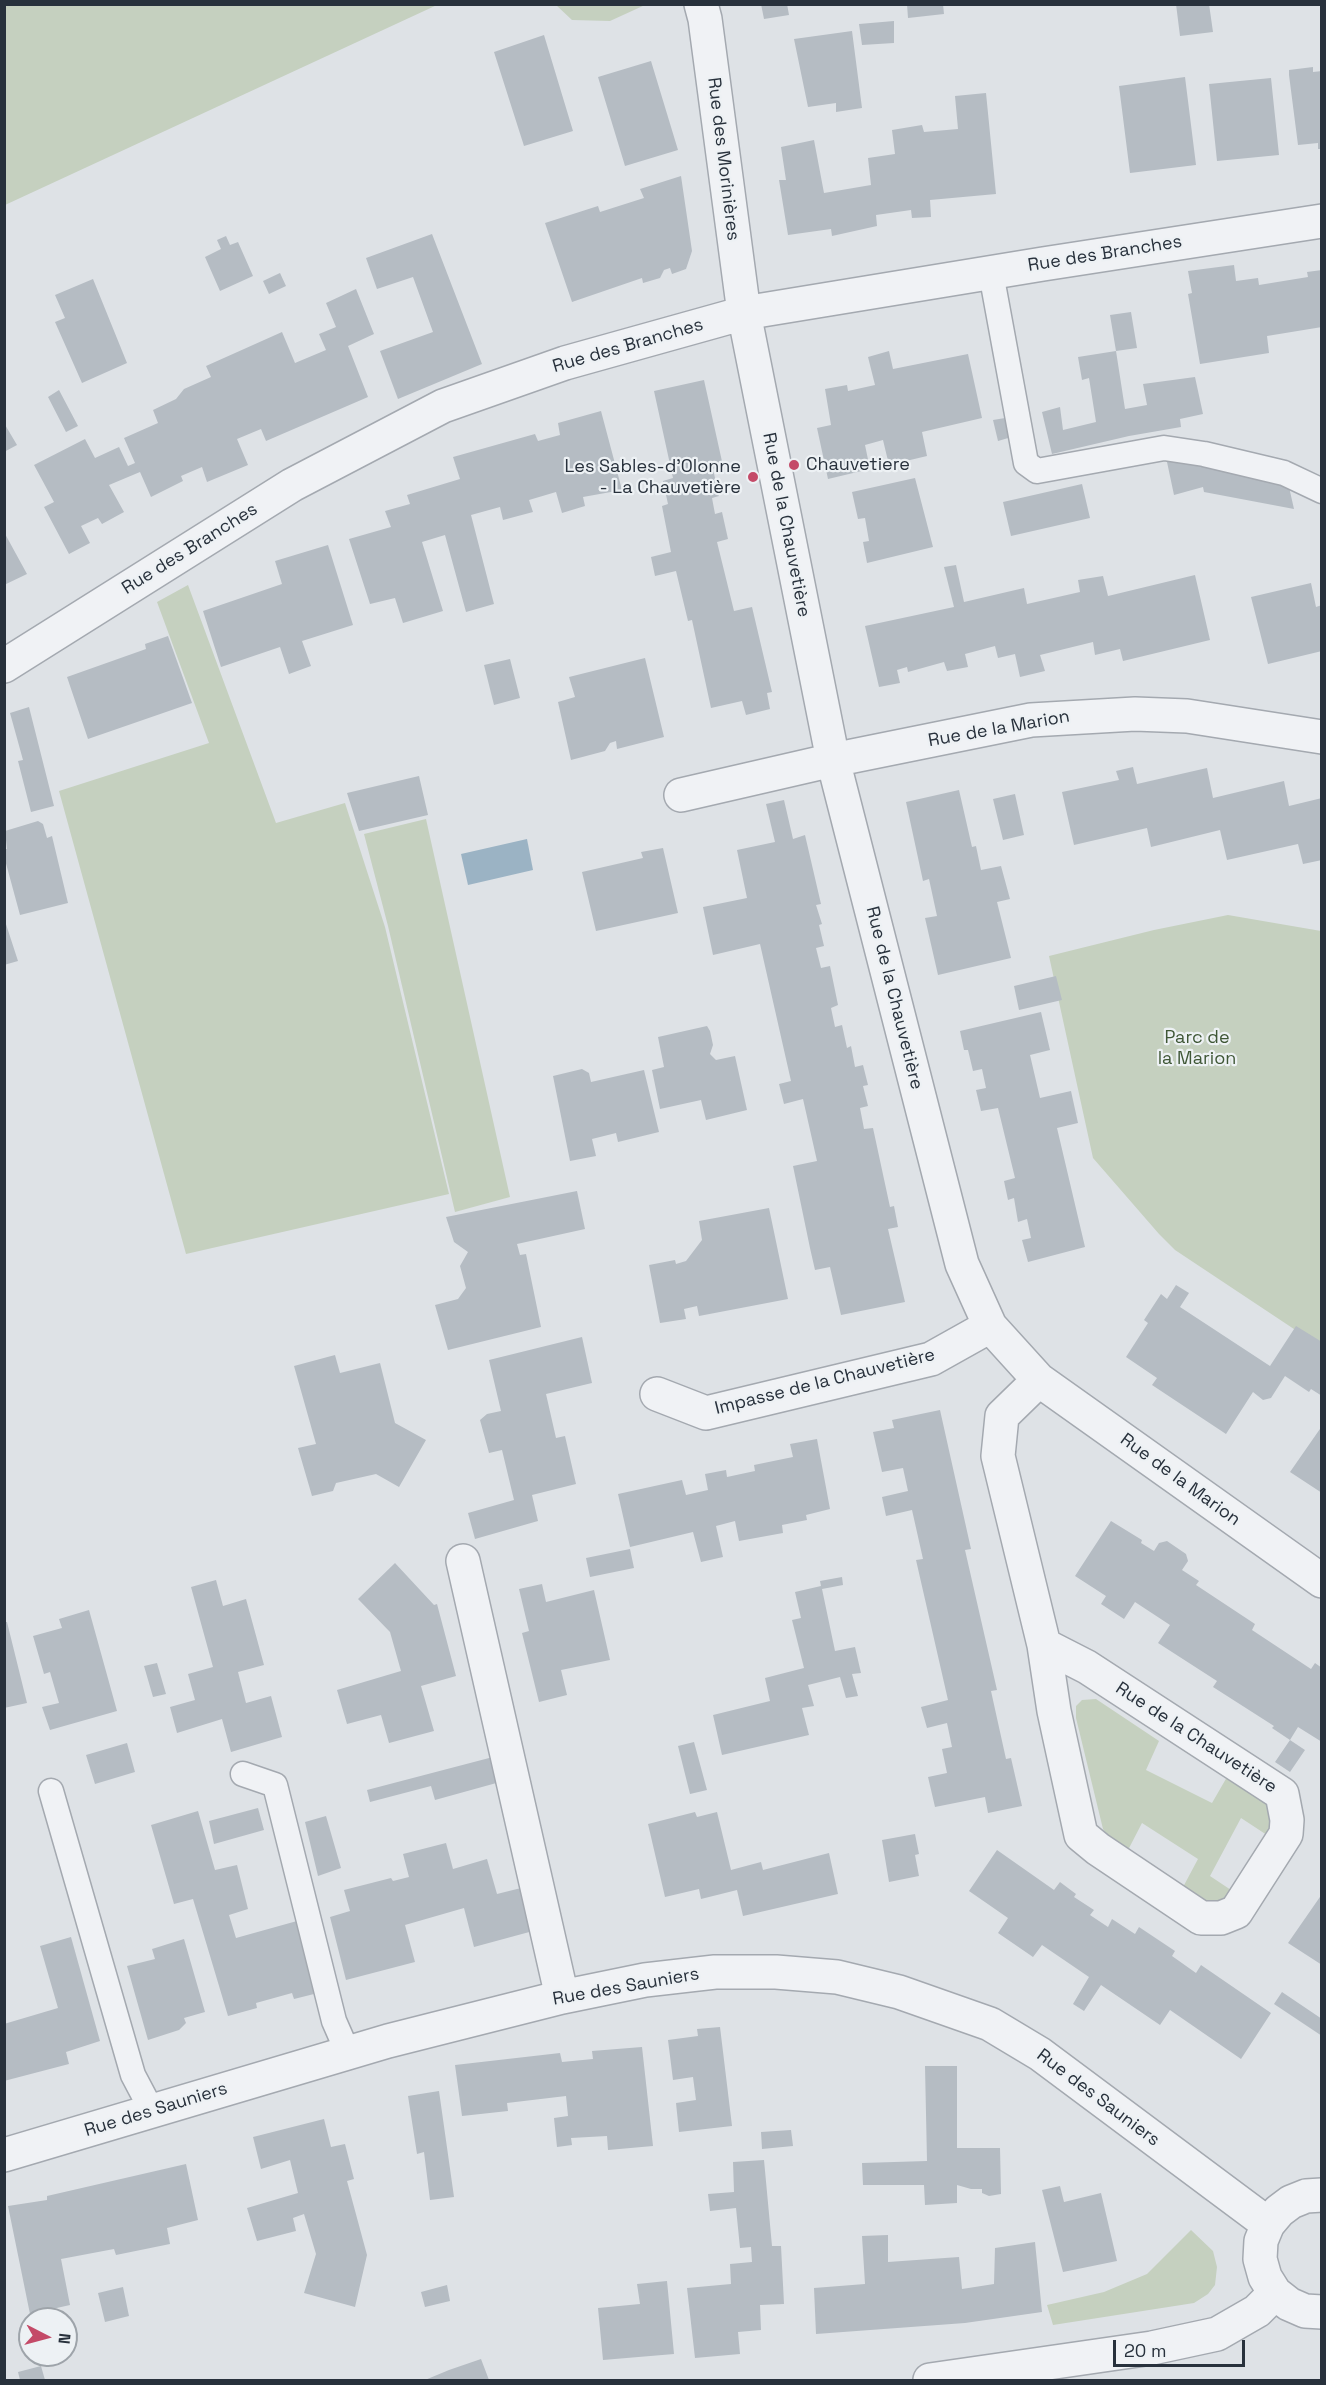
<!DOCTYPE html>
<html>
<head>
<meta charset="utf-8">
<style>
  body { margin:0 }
  #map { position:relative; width:1326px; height:2385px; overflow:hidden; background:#dee2e6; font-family:"Space Grotesk",sans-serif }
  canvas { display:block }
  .frame { position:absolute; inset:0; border:6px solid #28313c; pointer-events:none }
  .north { position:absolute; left:18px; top:2307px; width:60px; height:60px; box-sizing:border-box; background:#edf1f4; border:2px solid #9ea4aa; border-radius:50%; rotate:96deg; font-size:16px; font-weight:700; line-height:24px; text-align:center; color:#28313c }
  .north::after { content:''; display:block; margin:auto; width:21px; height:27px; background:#c44a68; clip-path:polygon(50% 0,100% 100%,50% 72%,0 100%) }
  .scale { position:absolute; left:1113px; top:2340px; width:132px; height:27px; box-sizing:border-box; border:3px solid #28313c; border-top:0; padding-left:8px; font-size:18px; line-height:21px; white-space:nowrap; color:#28313c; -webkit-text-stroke:4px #edf1f4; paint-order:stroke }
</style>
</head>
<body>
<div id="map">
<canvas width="1326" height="2385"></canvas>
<div class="frame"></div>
<div class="north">N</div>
<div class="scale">20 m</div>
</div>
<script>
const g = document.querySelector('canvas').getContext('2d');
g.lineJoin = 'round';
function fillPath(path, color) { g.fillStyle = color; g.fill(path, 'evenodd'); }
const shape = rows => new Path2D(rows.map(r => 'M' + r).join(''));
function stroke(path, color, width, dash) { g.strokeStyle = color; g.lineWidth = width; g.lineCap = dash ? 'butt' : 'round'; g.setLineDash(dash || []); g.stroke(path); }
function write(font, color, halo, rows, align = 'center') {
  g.font = font + ' "Space Grotesk",sans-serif'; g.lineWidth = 4.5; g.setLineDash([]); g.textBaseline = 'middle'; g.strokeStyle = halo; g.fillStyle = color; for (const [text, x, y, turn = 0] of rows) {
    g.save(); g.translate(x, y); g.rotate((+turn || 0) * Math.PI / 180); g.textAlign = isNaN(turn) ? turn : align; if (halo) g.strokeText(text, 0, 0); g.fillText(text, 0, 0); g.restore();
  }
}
const green = shape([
  [5,4,437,4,437,5,5,205],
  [556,5,645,5,610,21,572,20],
  [188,585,276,823,345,803,385,927,449,1194,186,1254,59,791,209,743,157,602],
  [426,819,510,1197,455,1212,388,926,364,834],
  [1228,915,1321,931,1321,1347,1175,1250,1159,1234,1093,1158,1049,956,1154,930],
  [1096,1699,1159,1741,1146,1770,1212,1803,1227,1777,1270,1803,1273,1839,1241,1818,1210,1876,1234,1892,1227,1901,1204,1903,1182,1889,1198,1859,1142,1823,1127,1852,1113,1844,1103,1829,1076,1718,1076,1706,1082,1700],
  [1191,2230,1213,2251,1217,2267,1215,2285,1208,2294,1194,2303,1053,2325,1047,2305,1104,2292,1147,2274]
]);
const water = shape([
  [527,839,533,870,468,885,461,854]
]);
const building = shape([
  [761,4,787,4,789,15,764,19],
  [907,4,943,4,944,14,908,18],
  [1176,4,1209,4,1213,32,1180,36],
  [894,21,894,43,862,45,859,24],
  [852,31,862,108,836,112,836,103,808,107,794,39],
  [544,35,573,131,524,146,494,52],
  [651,61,678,150,625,166,598,77],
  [1313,67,1313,72,1322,71,1322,149,1318,149,1318,143,1298,145,1289,75,1289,70],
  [1185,77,1196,165,1130,173,1119,86],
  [1271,78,1279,155,1217,161,1209,84],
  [986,93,996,194,930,200,931,217,912,218,911,210,876,215,877,226,832,236,831,229,788,235,779,180,786,180,781,147,814,140,824,193,871,185,868,158,895,154,892,130,922,125,924,132,958,129,955,96],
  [681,176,692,251,686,269,672,274,670,268,664,270,660,278,643,283,642,278,572,302,545,223,598,206,600,212,644,198,640,189],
  [432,234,482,364,398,399,380,351,433,332,413,277,377,289,366,258],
  [226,236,230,245,238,242,253,276,220,291,205,257,221,249,217,240],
  [1234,265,1236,281,1258,278,1259,285,1308,277,1307,272,1322,270,1322,327,1267,336,1269,353,1200,364,1188,294,1192,293,1188,271],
  [280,273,286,286,269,294,263,281],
  [93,279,127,363,82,383,55,322,65,318,55,295],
  [356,289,374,334,348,346,368,397,266,441,261,429,237,439,248,465,207,482,202,467,181,476,183,481,151,497,140,472,109,485,124,512,102,524,98,518,81,526,90,543,69,554,44,507,54,502,34,465,85,439,95,458,119,447,128,466,135,463,124,438,158,423,153,410,176,399,184,389,211,377,206,366,282,332,295,363,326,350,319,334,336,327,326,303],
  [1131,312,1137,348,1116,351,1110,315],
  [889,351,893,369,968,354,982,418,922,432,927,456,889,465,883,440,865,445,870,469,828,479,817,428,831,425,825,389,847,385,848,391,875,385,868,357],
  [1116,351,1125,409,1147,405,1143,384,1195,377,1203,414,1180,419,1181,427,1129,436,1052,454,1042,412,1060,407,1063,430,1096,422,1089,378,1082,380,1078,357],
  [704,380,723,466,713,469,719,496,712,498,715,514,722,512,728,539,717,542,734,611,752,607,772,692,767,693,770,709,746,715,742,701,711,708,692,620,688,621,676,571,655,576,651,557,671,552,662,506,668,504,663,481,673,478,654,391],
  [59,390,78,426,66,432,48,397],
  [601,411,622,490,583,497,585,506,562,513,556,492,529,500,533,512,503,520,500,507,471,515,494,604,466,612,445,535,422,542,443,611,403,623,395,598,370,604,349,539,391,527,385,511,410,504,407,495,460,479,453,457,535,434,538,441,560,435,558,423],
  [1011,417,1015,436,998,441,993,420],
  [4,423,17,445,4,452],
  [1198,461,1289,487,1294,509,1204,492,1203,487,1174,495,1167,462],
  [915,478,933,547,867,563,863,542,869,541,865,518,858,519,852,492],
  [1082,484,1090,518,1011,536,1003,502],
  [4,532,27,574,4,585],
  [328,545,353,625,302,641,311,666,289,674,280,647,221,667,203,611,282,584,275,561],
  [956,565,964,602,1024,588,1027,604,1080,592,1078,580,1103,576,1108,596,1195,575,1210,640,1123,661,1120,649,1095,655,1093,642,1040,655,1045,671,1020,677,1015,654,998,658,995,646,965,654,968,667,947,671,944,662,908,672,907,667,897,670,900,683,879,687,865,626,954,607,944,567],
  [1311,583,1316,607,1322,605,1322,651,1268,664,1251,597],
  [168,636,192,703,88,739,67,677,146,649,145,644],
  [645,658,664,737,617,749,616,741,610,743,605,751,571,760,558,702,575,697,569,677],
  [510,659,520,698,494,705,484,665],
  [29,707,54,806,31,812,18,761,23,760,10,713],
  [1133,767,1137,784,1207,768,1213,798,1284,781,1289,806,1322,798,1322,860,1303,864,1298,844,1227,860,1220,830,1151,847,1147,828,1074,845,1062,792,1119,780,1116,771],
  [419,776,428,815,359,831,347,793],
  [959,790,972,847,976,846,981,870,1001,866,1010,899,997,902,1011,958,938,975,925,918,937,916,929,879,923,881,906,802],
  [1015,794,1024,835,1003,840,993,799],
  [784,800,793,839,805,835,821,904,816,905,822,924,819,925,824,946,816,948,821,968,830,966,838,1005,831,1008,835,1027,842,1025,847,1048,851,1046,855,1067,863,1065,868,1085,863,1086,868,1106,860,1108,864,1129,873,1128,890,1207,894,1206,898,1227,888,1229,905,1302,841,1315,830,1267,815,1270,810,1248,793,1166,817,1161,803,1099,784,1104,779,1084,791,1081,760,944,713,955,703,907,747,898,737,850,775,842,766,804],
  [38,821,43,824,47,838,52,836,68,903,20,915,4,856,4,849,7,849,5,831],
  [663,848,678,913,596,931,582,872,643,858,641,852],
  [4,918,18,961,4,965],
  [1056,976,1062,1000,1019,1010,1014,986],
  [1041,1012,1050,1050,1030,1055,1040,1098,1071,1091,1078,1123,1057,1128,1085,1247,1028,1262,1022,1240,1031,1238,1027,1219,1018,1222,1014,1198,1008,1200,1004,1181,1015,1178,998,1108,981,1111,976,1090,986,1088,982,1069,973,1071,968,1050,964,1050,960,1031],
  [707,1026,710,1031,713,1045,710,1054,716,1060,735,1056,747,1110,706,1120,701,1100,660,1109,652,1070,664,1067,658,1037],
  [582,1069,589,1073,591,1082,644,1070,659,1132,618,1142,616,1133,592,1139,596,1156,570,1161,553,1076],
  [577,1191,585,1229,517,1244,520,1255,526,1254,541,1327,448,1350,435,1305,458,1299,466,1288,460,1266,468,1252,454,1242,446,1217],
  [769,1208,788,1299,699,1316,697,1306,684,1309,686,1319,660,1323,649,1265,675,1260,676,1264,686,1261,702,1240,699,1221],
  [1176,1285,1189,1293,1180,1307,1270,1366,1296,1326,1322,1342,1322,1396,1311,1389,1309,1392,1285,1376,1271,1398,1263,1400,1253,1392,1226,1434,1152,1385,1157,1378,1126,1357,1148,1323,1144,1320,1161,1294,1167,1299],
  [582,1337,592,1383,546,1394,556,1438,565,1436,576,1484,532,1495,538,1521,475,1539,468,1513,514,1500,502,1450,489,1453,480,1420,487,1414,501,1411,489,1360],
  [335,1355,340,1373,380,1363,395,1423,426,1440,399,1487,376,1474,336,1483,333,1491,312,1496,298,1448,316,1444,294,1366],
  [940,1410,971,1549,965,1550,997,1690,991,1691,1006,1759,1011,1758,1022,1806,988,1813,985,1797,935,1807,928,1777,947,1773,942,1749,952,1747,947,1723,927,1728,921,1707,948,1700,916,1560,923,1559,912,1510,886,1516,882,1497,908,1491,903,1468,882,1472,873,1432,894,1428,892,1420],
  [1322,1426,1322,1493,1290,1472],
  [817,1439,830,1509,806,1515,807,1520,782,1525,783,1533,739,1541,735,1521,716,1526,723,1557,701,1562,693,1532,630,1547,618,1494,682,1480,686,1495,708,1490,705,1474,726,1470,727,1477,755,1471,754,1465,793,1457,790,1444],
  [1111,1521,1142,1540,1141,1543,1154,1551,1159,1543,1167,1541,1186,1554,1188,1561,1182,1570,1199,1581,1196,1585,1255,1624,1252,1630,1311,1669,1315,1663,1322,1668,1322,1742,1298,1727,1290,1740,1272,1728,1274,1726,1213,1687,1217,1681,1158,1643,1170,1625,1135,1602,1124,1619,1101,1604,1106,1596,1075,1576],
  [630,1549,634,1568,590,1577,586,1558],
  [395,1563,434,1605,437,1604,456,1676,421,1686,434,1731,389,1743,381,1715,347,1724,337,1690,401,1671,390,1632,358,1599],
  [842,1577,843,1585,822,1589,835,1651,855,1647,861,1673,852,1674,858,1696,846,1698,840,1677,808,1685,814,1706,802,1708,809,1735,722,1755,713,1715,770,1701,765,1678,804,1668,792,1620,801,1618,795,1592,821,1586,820,1581],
  [216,1580,223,1606,246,1599,264,1665,238,1672,246,1703,271,1696,282,1737,231,1752,222,1719,177,1733,170,1707,195,1700,188,1674,213,1667,191,1587],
  [542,1584,546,1602,594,1590,610,1660,561,1670,567,1695,539,1702,522,1633,529,1631,519,1589],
  [89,1610,117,1711,50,1730,42,1707,59,1703,50,1672,44,1674,33,1636,62,1628,59,1619],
  [4,1622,7,1622,27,1703,4,1708],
  [157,1663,166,1694,153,1697,144,1666],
  [1290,1740,1305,1750,1290,1772,1275,1762],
  [694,1742,707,1790,690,1794,678,1746],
  [127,1743,135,1772,95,1784,86,1755],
  [493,1757,500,1782,435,1800,431,1786,370,1802,367,1790],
  [258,1808,264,1830,214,1844,209,1821],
  [198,1811,215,1870,237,1865,248,1909,229,1915,236,1938,297,1921,314,1994,294,1999,292,1993,256,2003,257,2008,228,2016,193,1899,174,1904,151,1825],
  [695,1812,697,1817,717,1812,731,1870,761,1862,763,1870,829,1853,838,1894,743,1916,737,1890,701,1899,699,1889,665,1897,648,1824],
  [326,1816,341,1868,318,1876,305,1822],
  [915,1834,919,1854,915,1855,919,1876,889,1882,882,1840],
  [446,1843,453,1869,487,1859,497,1894,521,1888,533,1931,474,1947,464,1908,405,1925,415,1962,346,1980,330,1917,350,1911,344,1890,391,1878,393,1881,409,1877,403,1854],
  [997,1850,1054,1890,1060,1882,1076,1894,1074,1897,1094,1910,1090,1915,1108,1927,1112,1919,1135,1934,1139,1927,1175,1951,1172,1956,1196,1973,1201,1965,1271,2013,1241,2059,1170,2010,1160,2025,1101,1985,1084,2011,1073,2004,1089,1977,1042,1945,1033,1957,998,1933,1008,1918,969,1891],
  [1322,1894,1322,1965,1288,1943],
  [71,1937,100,2041,66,2052,69,2064,4,2081,4,2024,58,2008,40,1946],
  [184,1939,205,2012,184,2018,186,2023,179,2030,148,2040,127,1966,155,1959,152,1949],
  [1282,1992,1322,2019,1322,2036,1274,2004],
  [720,2027,732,2126,679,2132,676,2103,696,2100,693,2077,673,2080,668,2040,698,2036,697,2029],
  [642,2047,653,2146,608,2150,607,2136,571,2138,572,2145,557,2147,554,2118,568,2116,566,2096,507,2103,508,2111,462,2116,455,2065,560,2053,562,2062,593,2059,592,2051],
  [925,2066,957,2066,957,2148,1000,2148,1001,2194,989,2196,982,2193,982,2189,971,2189,957,2185,957,2203,925,2205,924,2185,863,2185,862,2163,927,2161],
  [439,2091,454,2197,430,2200,424,2152,417,2154,408,2096],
  [324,2119,331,2147,345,2144,354,2179,347,2181,367,2255,355,2307,304,2293,316,2254,304,2214,293,2218,296,2231,257,2241,247,2208,298,2193,290,2160,261,2169,253,2137],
  [791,2130,793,2146,762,2149,761,2132],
  [764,2160,772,2246,781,2246,784,2304,760,2305,761,2330,738,2332,740,2354,695,2358,687,2288,731,2284,730,2264,752,2262,751,2247,740,2248,736,2208,710,2211,708,2194,734,2192,733,2162],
  [186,2164,198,2220,167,2228,170,2244,116,2255,114,2249,61,2259,70,2305,30,2314,8,2206,47,2200,47,2196],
  [1060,2186,1064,2202,1101,2193,1117,2261,1063,2272,1042,2190],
  [888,2235,888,2262,959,2257,962,2289,994,2284,995,2248,1035,2242,1042,2312,965,2323,816,2334,814,2288,865,2284,862,2236],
  [667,2281,674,2354,603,2360,598,2308,640,2304,637,2284],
  [447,2285,450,2301,425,2307,421,2292],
  [123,2287,129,2316,105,2322,98,2293],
  [481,2359,489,2380,425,2380,449,2370],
  [41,2366,45,2380,20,2380,18,2372]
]);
const service = shape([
  [991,273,1026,463,1037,471,1164,448,1204,454,1284,473,1322,491],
  [243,1774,275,1785,334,2021,348,2053],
  [51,1791,133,2075,152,2111]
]);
const minor = shape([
  [701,4,705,19,744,313,833,760,962,1264,990,1326,1039,1380,1322,1581],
  [4,666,292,485,443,406,565,363,744,313,1043,264,1322,221],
  [681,795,833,760,1031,720,1135,714,1187,716,1322,737],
  [1039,1380,1002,1416,998,1456,1044,1645,1054,1711,1081,1835,1098,1849,1201,1918,1221,1918,1236,1912,1286,1834,1287,1820,1282,1794,1087,1667,1044,1645],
  [657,1394,706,1413,931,1359,990,1326],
  [463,1561,562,1997],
  [4,2155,388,2041,562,1997,645,1980,715,1972,776,1972,837,1977,899,1992,990,2024,1040,2054,1268,2224]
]);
const tertiary = shape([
  [1322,2195,1306,2196,1291,2202,1279,2211,1268,2224,1261,2241,1260,2259,1265,2277,1275,2293,1289,2304,1305,2311,1322,2312],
  [930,2380,1152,2348,1217,2334,1257,2311,1275,2293]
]);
const markers = [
  [794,465,6,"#c44a68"],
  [753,477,6,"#c44a68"]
];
const streetNames = [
  ["Rue des Morinières",723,159,83],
  ["Rue des Branches",1105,254,-9],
  ["Rue des Branches",628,346,-16],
  ["Rue de la Chauvetière",786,525,79],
  ["Rue des Branches",190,549,-32],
  ["Rue de la Marion",999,729,-10],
  ["Rue de la Chauvetière",894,998,76],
  ["Impasse de la Chauvetière",825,1382,-14],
  ["Rue de la Marion",1180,1480,36],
  ["Rue de la Chauvetière",1196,1738,33],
  ["Rue des Sauniers",626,1987,-10],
  ["Rue des Sauniers",1098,2098,37],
  ["Rue des Sauniers",156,2110,-17]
];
const poiNames = [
  ["Chauvetiere",806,465],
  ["Les Sables-d'Olonne",741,467,"right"],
  ["- La Chauvetière",741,488,"right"]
];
const parkNames = [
  ["Parc de",1197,1038],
  ["la Marion",1197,1059]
];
fillPath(green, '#c5d0bf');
fillPath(water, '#9bb3c4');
fillPath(building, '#b5bcc3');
stroke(service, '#a4a9b0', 27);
stroke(minor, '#a4a9b0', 36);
stroke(tertiary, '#a4a9b0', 36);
stroke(service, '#f0f2f5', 24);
stroke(minor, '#f0f2f5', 33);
stroke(tertiary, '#f0f2f5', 33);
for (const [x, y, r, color] of markers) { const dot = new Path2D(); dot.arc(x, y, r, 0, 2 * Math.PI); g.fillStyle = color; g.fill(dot); stroke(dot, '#edf1f4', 2); }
write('18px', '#28313c', '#edf1f4', streetNames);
write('18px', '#28313c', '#edf1f4', poiNames, 'left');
write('18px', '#3f5736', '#edf1f4', parkNames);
</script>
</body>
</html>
